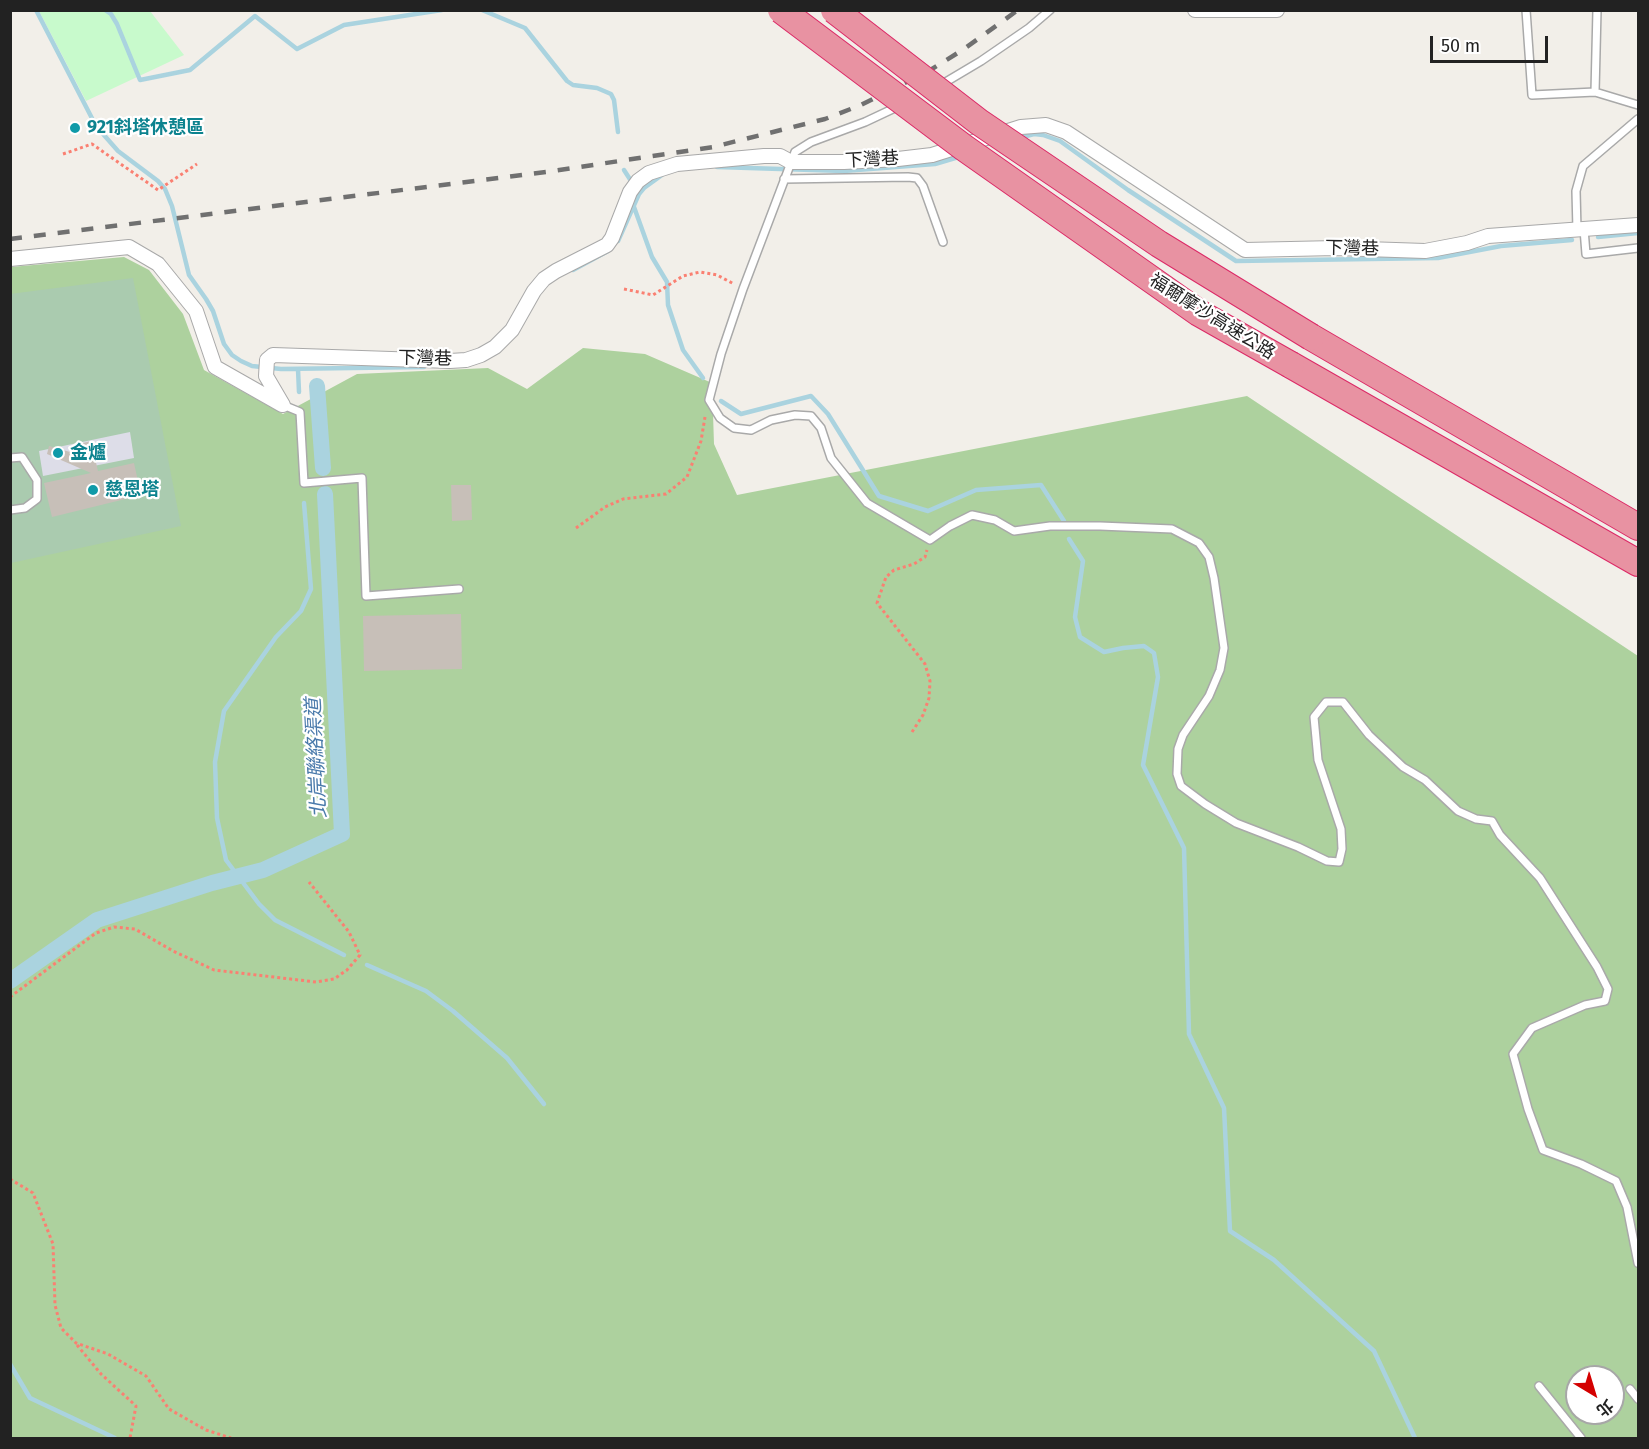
<!DOCTYPE html>
<html>
<head>
<meta charset="utf-8">
<style>
  body { margin:0 }
  #map { position:relative; width:1649px; height:1449px; overflow:hidden; background:#f2efe9; font-family:"Fira Sans","Noto Sans TC",sans-serif }
  canvas { display:block }
  .frame { position:absolute; inset:0; border:12px solid #222; pointer-events:none }
  .north { position:absolute; left:1565px; top:1365px; width:60px; height:60px; box-sizing:border-box; background:#fff; border:2px solid #a7a7a7; border-radius:50%; rotate:142deg; font-size:16px; font-weight:700; line-height:24px; text-align:center; color:#222 }
  .north::after { content:''; display:block; margin:auto; width:21px; height:27px; background:#d40000; clip-path:polygon(50% 0,100% 100%,50% 72%,0 100%) }
  .scale { position:absolute; left:1430px; top:36px; width:118px; height:27px; box-sizing:border-box; border:3px solid #222; border-top:0; padding-left:8px; font-size:18px; line-height:21px; white-space:nowrap; color:#222; -webkit-text-stroke:4px #fff; paint-order:stroke }
</style>
</head>
<body>
<div id="map">
<canvas width="1649" height="1449"></canvas>
<div class="frame"></div>
<div class="north">北</div>
<div class="scale">50 m</div>
</div>
<script>
const g = document.querySelector('canvas').getContext('2d');
g.lineJoin = 'round';
function fillPath(path, color) { g.fillStyle = color; g.fill(path, 'evenodd'); }
const shape = rows => new Path2D(rows.map(r => 'M' + r).join(''));
function stroke(path, color, width, dash) { g.strokeStyle = color; g.lineWidth = width; g.lineCap = dash ? 'butt' : 'round'; g.setLineDash(dash || []); g.stroke(path); }
function write(font, color, halo, rows, align = 'center') {
  g.font = font + ' "Fira Sans","Noto Sans TC",sans-serif'; g.lineWidth = 4.5; g.setLineDash([]); g.textBaseline = 'middle'; g.strokeStyle = halo; g.fillStyle = color; for (const [text, x, y, turn = 0] of rows) {
    g.save(); g.translate(x, y); g.rotate((+turn || 0) * Math.PI / 180); g.textAlign = isNaN(turn) ? turn : align; if (halo) g.strokeText(text, 0, 0); g.fillText(text, 0, 0); g.restore();
  }
}
const forest = shape([
  [124,257,149,270,183,314,204,370,283,414,357,374,488,368,527,389,583,348,645,354,712,383,714,444,737,495,1247,396,1638,656,1638,1438,11,1438,11,267],
  [1577,1377,1613,1377,1613,1413,1577,1413]
]);
const cemetery = shape([
  [133,278,181,526,11,563,10,294]
]);
const park = shape([
  [39,11,150,11,184,55,86,101]
]);
const plaza = shape([
  [130,432,134,458,43,476,39,451]
]);
const stream = shape([
  [36,10,96,126,118,151,158,181,165,189,172,206,189,275,206,299,213,311,224,344,232,355,241,361,252,366,281,369,424,367],
  [105,10,111,14,117,24,140,80,190,70,255,16,297,49,344,25,442,10],
  [482,10,525,28,567,81,573,85,597,88,611,94,614,100,618,132],
  [1019,138,1034,134,1043,135,1060,141,1128,190,1236,261,1438,258,1501,246,1572,240],
  [717,167,844,171,935,164,962,156],
  [624,170,633,184],
  [634,207,652,257,667,282,668,305,683,350,703,378],
  [1598,237,1638,233],
  [618,241,639,194,644,188,662,175],
  [573,270,608,251],
  [298,369,299,392],
  [721,401,741,414,811,396,828,414,879,496,928,511,976,490,1041,485,1064,521],
  [304,503,311,589,301,611,276,637,224,711,215,762,217,818,226,860,259,904,275,920,344,955],
  [1069,539,1083,561,1075,617,1080,637,1104,652,1123,648,1144,646,1154,653,1158,677,1143,765,1184,848,1189,1034,1224,1108,1230,1231,1274,1260,1374,1351,1415,1438],
  [367,965,426,991,453,1011,507,1058,544,1104],
  [10,1364,30,1398,115,1438]
]);
const canal = shape([
  [317,386,323,468],
  [10,981,97,920,212,883,263,870,342,834,325,494]
]);
const building = shape([
  [91,441,98,471,134,463,138,481,154,477,158,491,52,517,44,483,91,473,47,454,49,446,77,454,75,445],
  [451,485,471,485,472,520,452,521],
  [461,614,462,669,364,671,363,616]
]);
const path = shape([
  [63,154,92,144,158,190,197,164],
  [624,289,653,295,683,276,700,272,717,275,734,284],
  [576,528,605,507,623,499,666,494,687,477,701,441,705,417],
  [912,732,923,715,929,698,930,681,925,664,877,603,886,577,894,570,914,564,925,557,927,550],
  [10,997,96,933,114,927,135,929,173,951,214,970,316,982,334,979,347,970,360,955,349,932,309,882],
  [10,1179,33,1193,53,1244,55,1305,61,1328,76,1343,108,1354,146,1376,169,1409,206,1430,231,1438],
  [77,1345,101,1374,136,1406,130,1438]
]);
const service = shape([
  [1526,10,1532,95,1595,92,1638,105],
  [939,86,981,61,1029,28,1050,10],
  [1595,92,1597,10],
  [899,106,865,122,811,142,795,152,743,289,721,354,709,400,720,418,734,428,751,430,771,420,795,415,811,416,821,428,831,458,867,503,930,540,950,526,972,515,995,520,1014,531,1050,526,1100,526,1172,529,1199,543,1209,557,1214,578,1224,648,1220,670,1209,696,1183,735,1178,749,1177,774,1181,786,1205,804,1236,823,1298,847,1327,861,1339,862,1342,849,1341,829,1318,760,1314,717,1326,702,1343,702,1369,735,1403,767,1425,780,1458,811,1476,819,1492,821,1500,835,1540,878,1597,967,1608,989,1605,1001,1585,1005,1532,1028,1513,1054,1528,1109,1543,1150,1581,1164,1616,1181,1627,1207,1638,1263],
  [784,179,908,177,917,178,923,186,943,242],
  [1584,229,1586,254,1638,248],
  [1577,230,1576,191,1583,166,1638,119],
  [283,405,300,412,304,483,362,478,366,596,459,589],
  [10,458,22,457,37,480,37,499,25,508,10,510],
  [1539,1386,1581,1438],
  [1630,1389,1638,1399]
]);
const minor = shape([
  [1195,10,1277,10],
  [10,259,129,247,158,264,196,311,215,367,282,405],
  [283,405,266,376,267,360,273,355,450,361,466,360,481,355,495,347,512,330,534,291,544,279,556,271,607,245,612,238,630,192,638,181,649,173,677,164,764,156,780,156,791,162,844,162,898,159,932,155,1021,127,1046,125,1066,132,1245,250,1336,248,1425,251,1467,243,1488,236,1638,225]
]);
const motorway = shape([
  [1311,337,1638,527],
  [1291,365,1638,563]
]);
const rail = shape([
  [10,239,546,172,713,147,825,119,861,105,932,69,964,49,1018,10]
]);
const motorwayBridge = shape([
  [781,10,963,147,1199,313,1291,365],
  [834,10,979,122,1159,244,1311,337]
]);
const markers = [
  [75,128,6,"#0f9aa8"],
  [58,453,6,"#0f9aa8"],
  [93,490,6,"#0f9aa8"]
];
const cultureNames = [
  ["921斜塔休憩區",87,128],
  ["金爐",70,453],
  ["慈恩塔",105,490]
];
const streetNames = [
  ["下灣巷",872,160,-3],
  ["下灣巷",1352,249,1],
  ["福爾摩沙高速公路",1212,317,32],
  ["下灣巷",425,359,1]
];
const waterNames = [
  ["北岸聯絡渠道",317,758,-93]
];
fillPath(forest, '#add19e');
fillPath(cemetery, '#aacbaf');
fillPath(park, '#c8facc');
fillPath(plaza, '#dddde8');
stroke(stream, '#aad3df', 4.5);
stroke(canal, '#aad3df', 16);
fillPath(building, '#c7bfb8');
stroke(service, '#a9a9a9', 10);
stroke(minor, '#a9a9a9', 16);
stroke(motorway, '#dc2a67', 28);
stroke(path, '#fa8072', 3, [3, 3]);
stroke(service, '#fff', 7);
stroke(minor, '#fff', 14);
stroke(motorway, '#e892a2', 26);
stroke(rail, '#707070', 4.5, [12, 12]);
stroke(motorwayBridge, '#dc2a67', 28, []);
stroke(motorwayBridge, '#e892a2', 26);
for (const [x, y, r, color] of markers) { const dot = new Path2D(); dot.arc(x, y, r, 0, 2 * Math.PI); g.fillStyle = color; g.fill(dot); stroke(dot, '#fff', 2); }
write('bold 18px', '#0d838f', '#fff', cultureNames, 'left');
write('18px', '#222', '#fff', streetNames);
write('italic 20px', '#4a7aab', '#fff', waterNames);
</script>
</body>
</html>
